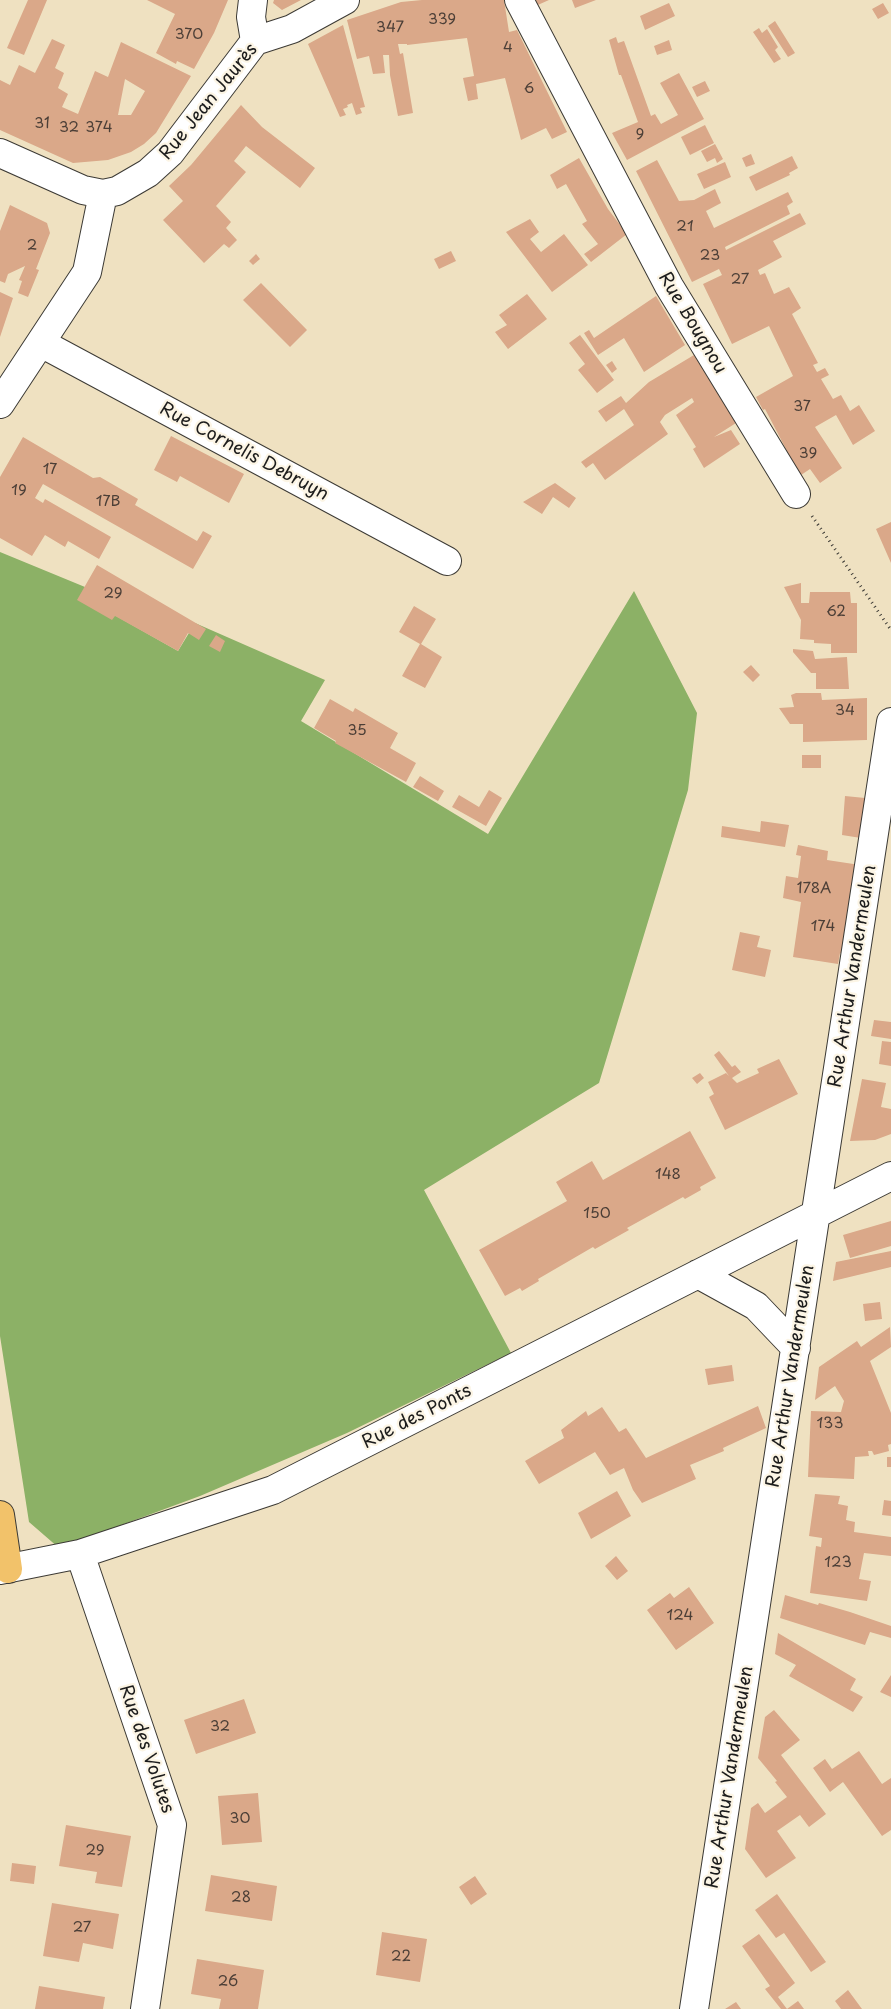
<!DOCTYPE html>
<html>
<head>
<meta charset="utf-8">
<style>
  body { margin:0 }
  canvas { display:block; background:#efe1c1 }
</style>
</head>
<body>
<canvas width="891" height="2009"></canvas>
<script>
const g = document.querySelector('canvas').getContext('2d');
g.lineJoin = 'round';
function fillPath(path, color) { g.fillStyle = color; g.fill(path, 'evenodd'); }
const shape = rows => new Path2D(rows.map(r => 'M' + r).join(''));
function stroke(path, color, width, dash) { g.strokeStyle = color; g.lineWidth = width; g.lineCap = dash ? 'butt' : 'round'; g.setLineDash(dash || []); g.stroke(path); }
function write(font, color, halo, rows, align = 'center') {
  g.font = font + ' "Playpen Sans",sans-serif'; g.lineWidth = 4.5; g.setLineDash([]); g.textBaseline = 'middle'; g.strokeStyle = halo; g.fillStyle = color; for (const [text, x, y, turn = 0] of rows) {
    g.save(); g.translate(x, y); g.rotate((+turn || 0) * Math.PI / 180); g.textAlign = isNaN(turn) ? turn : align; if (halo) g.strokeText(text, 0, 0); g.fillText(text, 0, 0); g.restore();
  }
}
const forest = shape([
  [0,552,85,587,118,617,178,651,195,623,325,680,301,721,488,834,634,591,697,713,688,790,599,1083,424,1190,511,1353,347,1433,200,1496,59,1548,29,1522,0,1336]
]);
const building = shape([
  [28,0,47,0,24,55,7,48],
  [147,0,228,0,214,33,194,69,177,61,176,64,156,53,175,14],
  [274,0,301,0,282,10,273,3],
  [422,0,504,0,509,32,517,30,567,132,552,139,546,128,521,140,505,78,476,84,478,99,468,101,463,78,474,76,467,38,407,45,407,44,398,44,400,54,403,53,413,113,398,116,390,75,389,55,383,55,385,73,373,74,369,56,357,59,347,20,401,2],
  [528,0,549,0,531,8],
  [572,0,596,0,575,8],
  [669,3,675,16,645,30,640,16],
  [883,3,889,13,878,19,872,9],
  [775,21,795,53,788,57,768,26],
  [343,25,365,107,360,108,362,113,356,115,352,103,347,105,348,107,343,109,346,115,340,117,308,44],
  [759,28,762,33,767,29,778,47,775,50,781,59,774,63,753,32],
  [616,37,618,43,624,41,651,116,655,114,661,124,678,115,660,83,679,73,704,119,627,160,612,133,638,122,621,75,619,75,609,40],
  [52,39,65,45,55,68,64,73,58,88,68,94,62,107,78,114,95,71,108,77,121,42,191,76,156,133,144,144,131,152,108,160,73,163,0,130,0,80,10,85,19,65,35,73],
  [125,79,145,91,131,115,118,115],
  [669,40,672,50,657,55,654,46],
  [705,81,710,91,697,97,692,87],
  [241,105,262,127,315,168,300,188,246,146,234,161,246,172,216,206,231,222,226,228,237,240,229,248,224,244,204,263,163,220,183,201,169,186,191,165],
  [705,125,714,143,690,155,681,137],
  [715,144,723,159,717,163,715,158,707,162,701,151],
  [751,154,755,164,746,167,742,158],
  [792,156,798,168,789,173,790,175,756,191,749,177],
  [579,158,608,209,627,234,591,262,584,254,598,244,582,224,587,221,566,184,557,189,550,175],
  [657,160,679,201,694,200,715,189,721,203,706,211,714,228,788,192,793,202,787,206,790,214,725,247,726,250,800,213,806,224,773,241,782,257,758,270,760,275,765,273,774,294,789,287,801,308,792,314,818,363,813,365,817,372,825,368,829,375,821,379,833,399,841,395,850,411,859,405,875,431,853,445,836,415,815,427,842,468,820,483,810,469,795,479,780,457,787,451,765,409,763,410,756,397,793,376,769,326,732,344,703,284,722,275,719,269,692,282,636,171],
  [725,162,731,177,704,189,697,174],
  [10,205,47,223,50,233,36,269,39,270,28,297,18,293,22,281,19,280,25,266,8,274,5,283,0,281,0,231],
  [530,219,539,232,530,239,541,252,564,234,588,265,552,292,506,232],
  [451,251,456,261,439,269,434,259],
  [256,254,260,259,253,265,249,261],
  [261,283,307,330,290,347,243,300],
  [0,292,13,298,0,337],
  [527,294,547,319,508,349,495,332,507,325,499,315],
  [656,296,685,345,644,372,624,338,598,355,584,333,589,330,594,338],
  [580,335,614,380,597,393,578,370,585,364,569,343],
  [694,355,736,423,714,437,731,430,740,444,704,468,693,449,696,447,676,415,694,402,692,398,665,415,660,422,668,434,605,480,593,463,586,468,581,462,634,425,624,409,606,422,598,411,621,396,626,403,649,382],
  [612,361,617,369,612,373,606,365],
  [171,436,244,474,229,503,180,476,177,482,154,470],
  [23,437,93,478,100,477,138,499,135,505,197,541,203,531,212,536,193,569,43,484,35,498,43,503,45,499,111,537,99,559,68,541,65,547,45,535,32,556,0,538,0,477],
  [555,483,576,498,569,508,553,497,542,514,523,502],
  [891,522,891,563,876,529],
  [97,565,206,629,199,640,188,633,178,651,115,616,112,620,77,600],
  [801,583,801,603,809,603,810,592,850,592,851,603,857,603,857,653,831,653,831,644,814,643,814,640,800,639,801,620,784,587],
  [414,606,436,619,421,644,442,657,425,688,402,676,420,644,399,632],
  [216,635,225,641,220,652,209,646],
  [793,649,813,651,815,659,847,657,849,689,816,689,816,673,811,673,793,652],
  [751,665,760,675,753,682,743,672],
  [796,693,821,693,822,700,867,698,867,740,803,742,803,724,790,724,779,708,794,707,791,695],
  [330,699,353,712,355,708,398,733,390,748,416,763,406,782,335,743,336,741,314,728],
  [802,755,821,755,821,768,802,768],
  [420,776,444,791,438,801,413,787],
  [489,790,502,798,486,826,452,807,459,795,479,807],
  [845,796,865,798,861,838,842,835],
  [761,821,789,825,785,847,721,837,722,826,760,832],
  [798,845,828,851,827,860,860,865,845,954,840,953,838,964,793,957,801,902,783,898,786,876,798,878,801,856,796,855],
  [740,932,760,936,757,947,771,950,765,977,732,970],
  [874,1020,891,1022,891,1039,871,1036],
  [882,1041,891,1042,891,1066,879,1064],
  [719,1051,732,1067,735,1065,741,1072,732,1078,737,1083,759,1073,757,1069,779,1059,798,1094,725,1130,709,1097,714,1094,708,1082,726,1073,729,1076,714,1055],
  [700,1073,704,1078,697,1084,692,1078],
  [862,1079,886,1083,881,1107,891,1109,891,1134,875,1140,850,1141],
  [690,1131,716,1178,700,1187,701,1190,685,1199,683,1197,627,1228,629,1230,595,1249,593,1247,538,1279,539,1281,522,1291,520,1288,505,1296,479,1250,567,1201,556,1182,592,1161,603,1180],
  [891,1221,891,1246,850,1258,843,1235],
  [891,1251,891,1267,833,1281,836,1262],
  [880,1302,882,1319,865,1321,863,1304],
  [890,1327,891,1347,870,1361,891,1413,891,1444,888,1445,889,1451,874,1455,872,1451,868,1451,869,1456,855,1457,854,1479,808,1477,811,1411,841,1412,844,1401,835,1386,815,1400,819,1367,857,1341,861,1347],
  [732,1365,734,1381,708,1385,705,1369],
  [758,1406,766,1428,723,1448,724,1451,690,1465,696,1479,642,1503,633,1490,624,1468,610,1475,595,1452,539,1484,525,1461,564,1438,561,1430,586,1411,588,1416,602,1407,619,1432,626,1428,646,1458],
  [887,1457,891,1457,891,1467,887,1467],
  [617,1491,631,1516,591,1539,578,1513],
  [815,1494,840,1496,838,1504,848,1506,846,1520,855,1522,854,1532,891,1537,891,1556,864,1553,859,1579,871,1581,867,1601,810,1593,816,1546,821,1547,822,1538,809,1536],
  [884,1500,891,1501,891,1516,882,1515],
  [616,1556,628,1571,617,1580,605,1566],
  [689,1587,714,1623,676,1650,647,1610,670,1593,674,1598],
  [785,1595,818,1605,819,1603,850,1612,891,1626,891,1638,870,1632,865,1645,780,1618],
  [778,1633,856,1679,850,1690,863,1697,853,1712,789,1676,796,1665,775,1654],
  [891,1675,891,1697,880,1692],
  [244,1699,256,1733,196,1754,184,1720],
  [774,1710,800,1740,781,1755,826,1814,809,1827,800,1815,777,1831,796,1858,766,1878,745,1849,751,1808,758,1803,765,1813,787,1797,775,1782,777,1781,758,1758,765,1717],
  [859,1751,882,1784,891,1778,891,1830,882,1836,843,1782,830,1792,813,1768,825,1759,832,1769],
  [258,1793,262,1842,222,1845,218,1796],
  [66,1825,131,1836,122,1887,95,1883,97,1872,59,1866],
  [12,1863,36,1866,34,1884,10,1881],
  [211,1875,277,1886,272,1921,205,1911],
  [475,1876,487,1894,471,1905,459,1887],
  [777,1894,826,1962,811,1972,784,1933,776,1938,755,1910],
  [52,1903,119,1914,113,1949,83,1943,79,1962,43,1956],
  [382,1932,427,1939,420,1982,376,1975],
  [759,1934,795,1983,778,1997,787,2009,781,2009,765,1989,770,1986,742,1946],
  [197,1959,264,1970,258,2009,219,2009,221,1999,191,1994],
  [39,1986,105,1997,103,2009,35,2009],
  [848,1990,862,2009,841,2009,835,2001],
  [798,2001,804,2009,787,2009],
  [736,2002,741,2009,725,2009]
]);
const path = shape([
  [812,516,891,630]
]);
const minor = shape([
  [253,0,251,17,255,41],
  [519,0,669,286,796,494],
  [0,153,83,190,103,194,117,191,148,173,170,153,255,41,292,29,345,0],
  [41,343,447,561],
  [0,404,87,272,103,194],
  [698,1274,756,1306,796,1348],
  [80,1554,172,1825,145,2009],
  [0,1570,80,1554,273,1490,891,1176],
  [694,2009,891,722]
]);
const trunk = shape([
  [0,1515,8,1569]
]);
const numberNames = [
  ["339",442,20],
  ["347",390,28],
  ["370",189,35],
  ["4",508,48],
  ["6",529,89],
  ["31",42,124],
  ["32",69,128],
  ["374",99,128],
  ["9",640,135],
  ["21",685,227],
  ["2",32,246],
  ["23",710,256],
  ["27",740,280],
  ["37",802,407],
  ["39",808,454],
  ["17",50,470],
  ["19",19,491],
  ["17B",108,502],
  ["29",113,594],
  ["62",836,612],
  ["34",845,711],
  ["35",357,731],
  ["178A",814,889],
  ["174",823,927],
  ["148",668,1175],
  ["150",597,1214],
  ["133",830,1424],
  ["123",838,1563],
  ["124",680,1616],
  ["32",220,1727],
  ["30",240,1819],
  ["29",95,1851],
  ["28",241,1898],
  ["27",82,1928],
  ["22",401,1957],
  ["26",228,1982]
];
const streetNames = [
  ["Rue Jean Jaurès",209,102,-51],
  ["Rue Bougnou",692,323,59],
  ["Rue Cornelis Debruyn",244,452,28],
  ["Rue Arthur Vandermeulen",853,976,-81],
  ["Rue Arthur Vandermeulen",791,1376,-81],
  ["Rue des Ponts",417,1417,-27],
  ["Rue des Volutes",146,1749,71],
  ["Rue Arthur Vandermeulen",730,1777,-81]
];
fillPath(forest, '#8cb166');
fillPath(building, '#daa889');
stroke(minor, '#3c3a35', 30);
stroke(trunk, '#3c3a35', 30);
stroke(path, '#3c3a35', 3, [1, 4]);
stroke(minor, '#fff', 28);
stroke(trunk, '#f2c26a', 28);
write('15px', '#4c3f37', null, numberNames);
write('18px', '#1c1c1c', '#fcf5e5', streetNames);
</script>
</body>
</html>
